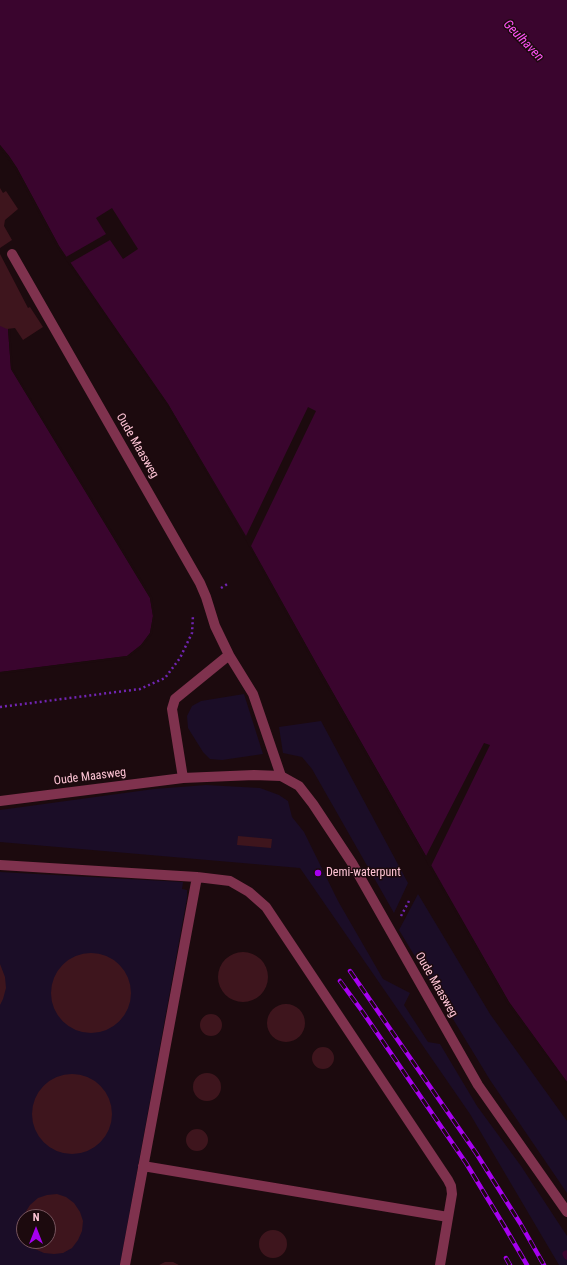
<!DOCTYPE html>
<html>
<head>
<meta charset="utf-8">
<style>
  body { margin:0 }
  #map { position:relative; width:567px; height:1265px; overflow:hidden; background:#1c0a0e; font-family:"Roboto Condensed",sans-serif }
  canvas { display:block }
  .north { position:absolute; left:16px; top:1209px; width:40px; height:40px; box-sizing:border-box; background:#1c0a0e; border:1px solid #77555e; border-radius:50%; rotate:0deg; font-size:11px; font-weight:700; line-height:16px; text-align:center; color:#ffc5d6 }
  .north::after { content:''; display:block; margin:auto; width:14px; height:18px; background:#a600f0; clip-path:polygon(50% 0,100% 100%,50% 72%,0 100%) }
</style>
</head>
<body>
<div id="map">
<canvas width="567" height="1265"></canvas>
<div class="north">N</div>
</div>
<script>
const g = document.querySelector('canvas').getContext('2d');
g.lineJoin = 'round';
function fillPath(path, color) { g.fillStyle = color; g.fill(path, 'evenodd'); }
const shape = rows => new Path2D(rows.map(r => 'M' + r).join(''));
function stroke(path, color, width, dash) { g.strokeStyle = color; g.lineWidth = width; g.lineCap = dash ? 'butt' : 'round'; g.setLineDash(dash || []); g.stroke(path); }
function write(font, color, halo, rows, align = 'center') {
  g.font = font + ' "Roboto Condensed",sans-serif'; g.lineWidth = 3; g.setLineDash([]); g.textBaseline = 'middle'; g.strokeStyle = halo; g.fillStyle = color; for (const [text, x, y, turn = 0] of rows) {
    g.save(); g.translate(x, y); g.rotate((+turn || 0) * Math.PI / 180); g.textAlign = isNaN(turn) ? turn : align; if (halo) g.strokeText(text, 0, 0); g.fillText(text, 0, 0); g.restore();
  }
}
const green = shape([
  [244,694,263,754,222,760,210,759,203,752,188,728,187,716,192,706,201,701],
  [321,721,408,883,394,913,312,769,302,757,283,753,279,727],
  [206,785,260,788,279,795,288,801,292,817,304,832,338,901,383,979,410,993,404,1005,428,1042,440,1044,477,1106,521,1166,567,1236,567,1265,559,1265,470,1114,300,868,0,842,0,810,154,789],
  [0,872,183,882,182,889,187,890,187,898,120,1265,0,1265],
  [24,1217,48,1217,48,1241,24,1241],
  [418,894,490,1014,567,1121,567,1193,490,1080,399,930]
]);
const water = shape([
  [0,0,567,0,567,1082,509,1002,316,663,246,538,168,404,59,246,17,168,9,156,0,145],
  [0,281,5,289,11,369,150,598,153,616,150,633,141,645,127,656,0,672]
]);
const pier = shape([
  [0,145,9,156,17,168,59,246,66,257,106,234,96,218,112,208,138,249,123,259,110,240,70,263,168,404,246,536,308,407,316,411,251,546,316,663,426,856,484,743,490,745,431,866,509,1002,567,1082,567,1084,507,1003,314,664,245,539,167,405,57,247,15,169,0,148],
  [0,279,7,289,13,369,152,597,155,616,152,634,142,647,128,658,0,674,0,672,127,656,141,645,150,633,153,616,150,598,11,369,5,289]
]);
const stream = shape([
  [566,1254,567,1256]
]);
const building = shape([
  [0,188,3,193,6,191,18,209,5,220,4,226,12,240,0,248],
  [0,254,28,308,30,307,43,327,23,340,15,328,7,329,0,326],
  [238,836,272,839,271,848,237,845],
  '218 977a25 25 0 1 1 50 0a25 25 0 1 1-50 0Z',
  '51 993a40 40 0 1 1 80 0a40 40 0 1 1-80 0Z',
  [0,964,5,977,6,988,3,999,0,1005],
  '267 1023a19 19 0 1 1 38 0a19 19 0 1 1-38 0Z',
  '200 1025a11 11 0 1 1 22 0a11 11 0 1 1-22 0Z',
  '312 1058a11 11 0 1 1 22 0a11 11 0 1 1-22 0Z',
  '193 1087a14 14 0 1 1 28 0a14 14 0 1 1-28 0Z',
  '32 1114a40 40 0 1 1 80 0a40 40 0 1 1-80 0Z',
  '186 1140a11 11 0 1 1 22 0a11 11 0 1 1-22 0Z',
  [57,1194,66,1197,74,1203,80,1212,83,1221,82,1231,78,1240,72,1248,63,1253,54,1254,44,1253,35,1249,27,1241,48,1241,48,1217,24,1217,25,1213,30,1205,38,1198,47,1195],
  '259 1244a14 14 0 1 1 28 0a14 14 0 1 1-28 0Z',
  [165,1262,173,1262,179,1265,159,1265]
]);
const path = shape([
  [221,588,229,583],
  [0,707,140,689,165,678,180,658,192,633,193,615],
  [401,916,409,901]
]);
const minor = shape([
  [12,254,200,583,206,597,215,626,229,655,175,699,172,709,183,778],
  [229,655,253,694,281,776],
  [0,801,183,778,254,775,281,776,299,786,313,804,352,863,478,1085,567,1212],
  [0,865,197,877,230,881,249,892,266,907,448,1180,451,1186,452,1194,440,1265],
  [143,1166,448,1217],
  [125,1265,197,877]
]);
const rail = shape([
  [350,971,476,1153,520,1223,544,1265],
  [340,981,362,1011,466,1163,506,1229,527,1265],
  [506,1258,510,1265]
]);
const markers = [
  [318,873,4,"#a600f0"]
];
const streetNames = [
  ["Oude Maasweg",137,446,60],
  ["Oude Maasweg",90,777,-7],
  ["Oude Maasweg",436,985,60]
];
const poiNames = [
  ["Demi-waterpunt",326,873]
];
const waterNames = [
  ["Geulhaven",523,41,46]
];
fillPath(green, '#1b0d27');
fillPath(water, '#3a052e');
fillPath(pier, '#1c0a0e');
stroke(stream, '#3a052e', 7);
fillPath(building, '#3e151d');
stroke(path, '#7125b3', 2.5, [2, 3]);
stroke(minor, '#7f324e', 10);
stroke(rail, '#a600f0', 4.5);
stroke(rail, '#1c0a0e', 3, [9]);
for (const [x, y, r, color] of markers) { const dot = new Path2D(); dot.arc(x, y, r, 0, 2 * Math.PI); g.fillStyle = color; g.fill(dot); stroke(dot, '#1c0a0e', 1.5); }
write('12px', '#ffc5d6', '#1c0a0e', streetNames);
write('12px', '#ffc5d6', '#1c0a0e', poiNames, 'left');
write('italic 13px', '#ff53f6', '#1c0a0e', waterNames);
</script>
</body>
</html>
